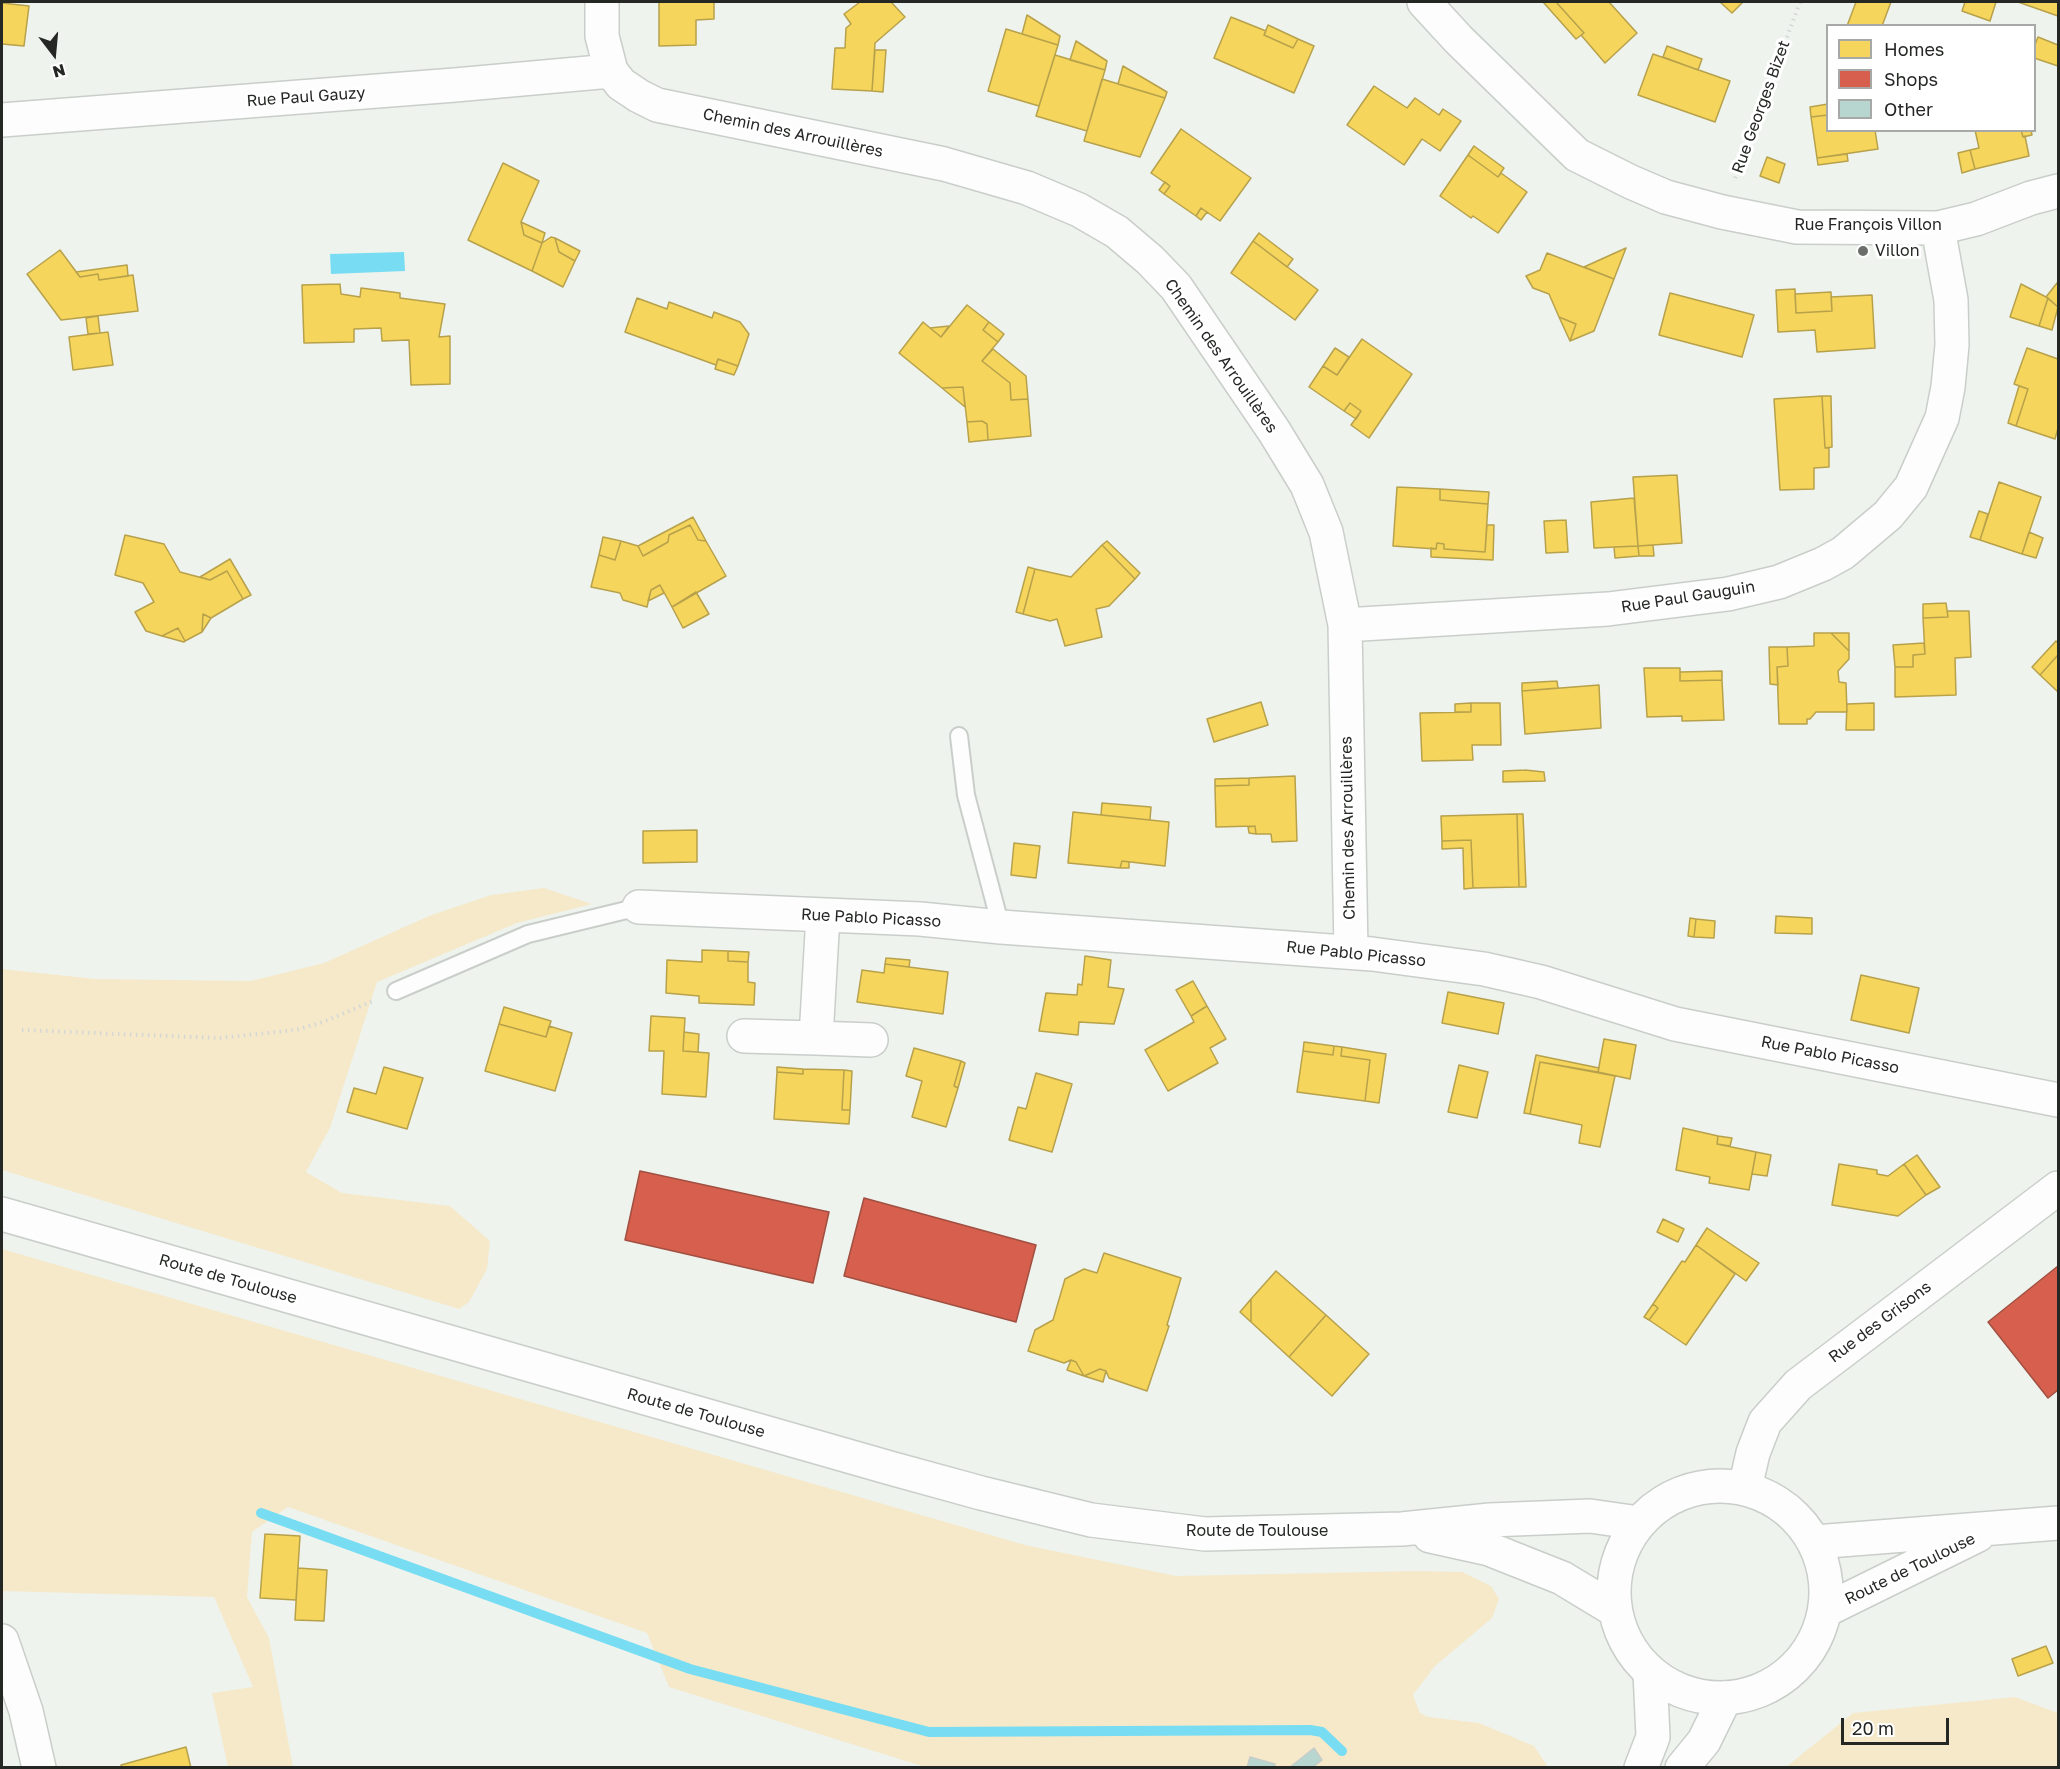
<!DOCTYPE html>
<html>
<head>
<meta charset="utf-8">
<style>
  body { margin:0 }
  #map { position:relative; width:2060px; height:1769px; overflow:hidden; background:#eef3ee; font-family:"Golos Text",sans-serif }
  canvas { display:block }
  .frame { position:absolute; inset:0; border:3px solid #242724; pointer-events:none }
  .legend { position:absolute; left:1826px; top:24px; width:210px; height:108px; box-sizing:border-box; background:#fff; border:2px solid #a7a9a7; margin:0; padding:8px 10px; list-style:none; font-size:18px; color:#242724 }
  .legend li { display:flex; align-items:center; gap:12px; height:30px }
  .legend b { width:30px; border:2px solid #a7a9a7 }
  .north { position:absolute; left:24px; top:24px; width:60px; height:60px; -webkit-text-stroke:4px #fff; paint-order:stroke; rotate:164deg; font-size:16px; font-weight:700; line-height:24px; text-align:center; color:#242724 }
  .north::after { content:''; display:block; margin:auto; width:21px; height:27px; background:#242724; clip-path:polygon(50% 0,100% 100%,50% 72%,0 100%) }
  .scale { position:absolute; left:1841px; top:1718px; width:108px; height:27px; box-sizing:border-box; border:3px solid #242724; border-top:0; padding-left:8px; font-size:18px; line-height:21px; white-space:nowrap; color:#242724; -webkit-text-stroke:4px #fff; paint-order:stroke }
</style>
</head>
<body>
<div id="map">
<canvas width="2060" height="1769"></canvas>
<div class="frame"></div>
<ul class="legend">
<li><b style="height:16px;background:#f6d55c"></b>Homes</li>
<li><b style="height:16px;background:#d6604d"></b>Shops</li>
<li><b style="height:16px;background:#b8d6d0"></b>Other</li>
</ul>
<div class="north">N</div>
<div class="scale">20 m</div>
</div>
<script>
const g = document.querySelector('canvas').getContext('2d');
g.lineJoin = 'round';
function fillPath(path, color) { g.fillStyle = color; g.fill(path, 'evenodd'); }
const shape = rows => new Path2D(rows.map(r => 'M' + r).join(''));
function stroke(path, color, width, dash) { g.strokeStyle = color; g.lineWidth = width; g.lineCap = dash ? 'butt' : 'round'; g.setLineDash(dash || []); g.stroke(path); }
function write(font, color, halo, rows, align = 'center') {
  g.font = font + ' "Golos Text",sans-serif'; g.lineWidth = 6; g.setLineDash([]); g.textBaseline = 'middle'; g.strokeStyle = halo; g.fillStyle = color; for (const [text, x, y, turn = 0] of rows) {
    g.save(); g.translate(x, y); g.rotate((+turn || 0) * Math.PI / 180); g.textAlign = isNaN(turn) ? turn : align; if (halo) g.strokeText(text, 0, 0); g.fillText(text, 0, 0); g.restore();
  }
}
const green = shape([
  [544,888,592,904,517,923,377,982,330,1128,306,1172,342,1193,450,1206,490,1241,487,1269,469,1302,459,1309,2,1170,2,969,95,979,251,981,324,963,429,916,491,895],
  [2,1249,1025,1545,1176,1576,1418,1571,1462,1572,1491,1586,1499,1599,1492,1618,1435,1666,1413,1695,1420,1713,1428,1717,1479,1723,1534,1746,1548,1767,925,1767,669,1687,647,1633,288,1507,252,1532,247,1597,269,1638,293,1767,228,1767,212,1693,253,1687,214,1597,2,1591],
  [2015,1697,2058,1713,2058,1767,1786,1767,1853,1713]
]);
const water = shape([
  [404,252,405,271,331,274,330,254]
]);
const homes = shape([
  [659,2,714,2,714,19,696,20,696,45,659,46,659,2],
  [860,2,891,2,905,17,875,43,872,91,832,89,835,48,845,48,846,28,851,24,844,14,860,2],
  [1543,2,1556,2,1584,33,1576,39,1543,2],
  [1556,2,1609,2,1637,33,1605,63,1581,35,1584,33,1556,2],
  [1720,2,1743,2,1732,13,1720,2],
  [1856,2,1891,2,1882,26,1847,26,1856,2],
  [1965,2,1996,2,1990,21,1962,11,1965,2],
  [2018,2,2058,2,2058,16,2018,2],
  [2,3,29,6,24,46,2,44,2,3],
  [1027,15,1060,36,1058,45,1022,34,1027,15],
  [1231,17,1266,31,1264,35,1293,48,1298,39,1314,46,1294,93,1214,58,1231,17],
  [1268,25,1298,39,1293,48,1264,35,1268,25],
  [1006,29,1058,45,1039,106,988,91,1006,29],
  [2038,37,2058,45,2058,66,2034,58,2034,47,2038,37],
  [1076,41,1107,61,1105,70,1070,60,1076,41],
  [1667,46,1702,59,1698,70,1663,57,1667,46],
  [875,50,886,50,883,92,872,91,875,50],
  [1653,54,1730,81,1715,122,1638,95,1653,54],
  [1055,55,1105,70,1087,131,1036,116,1055,55],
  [1123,66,1167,92,1165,98,1118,84,1123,66],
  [1102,79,1165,98,1140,157,1084,141,1102,79],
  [1374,86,1407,108,1415,98,1439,115,1443,109,1461,121,1440,151,1422,139,1404,165,1347,125,1374,86],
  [1828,104,1828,115,1811,117,1810,107,1828,104],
  [1828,115,1828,130,1875,130,1878,149,1817,158,1811,117,1828,115],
  [1181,129,1251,178,1220,221,1201,208,1196,216,1164,194,1170,186,1151,173,1181,129],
  [1975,130,2021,130,2023,137,2025,136,2029,156,1975,169,1970,150,1979,148,1975,130],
  [2021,130,2031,130,2032,135,2023,137,2021,130],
  [1474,146,1504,168,1498,177,1468,155,1474,146],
  [1970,150,1975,169,1962,173,1958,153,1970,150],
  [1847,154,1848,161,1818,165,1817,158,1847,154],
  [1468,155,1498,177,1501,173,1527,192,1498,233,1473,216,1471,218,1440,196,1468,155],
  [1767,157,1785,164,1779,183,1760,176,1767,157],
  [503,163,539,181,521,222,524,235,542,243,532,271,468,240,503,163],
  [1165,182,1170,186,1164,194,1159,190,1165,182],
  [1201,208,1207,212,1201,220,1196,216,1201,208],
  [521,222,545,233,542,243,524,235,521,222],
  [1259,233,1293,259,1287,267,1253,241,1259,233],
  [551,237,555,238,559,252,575,261,563,287,532,271,542,243,551,237],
  [555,238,580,251,575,261,559,252,555,238],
  [1253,241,1318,290,1295,320,1231,273,1253,241],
  [1626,248,1614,279,1584,267,1626,248],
  [60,250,80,277,98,274,99,280,133,275,138,311,61,320,27,274,60,250],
  [1547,253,1614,279,1594,331,1570,341,1576,324,1559,317,1549,294,1533,288,1526,276,1540,270,1547,253],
  [127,265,128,276,99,280,98,274,80,277,76,272,127,265],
  [2057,283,2058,284,2058,307,2046,297,2057,283],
  [340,284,341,294,360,297,361,288,400,293,400,298,445,304,439,337,450,336,450,384,411,385,409,340,382,341,381,328,354,329,354,342,304,343,302,285,340,284],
  [2021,284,2048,298,2039,326,2010,317,2021,284],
  [1795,289,1796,313,1832,311,1831,297,1872,295,1875,348,1817,352,1815,330,1778,332,1776,290,1795,289],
  [1831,292,1832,311,1796,313,1795,294,1831,292],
  [1670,293,1754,315,1742,357,1659,335,1670,293],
  [637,298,667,309,669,302,712,318,714,312,740,322,749,334,738,366,718,359,716,365,625,332,637,298],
  [2048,298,2058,307,2052,330,2039,326,2048,298],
  [967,305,989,322,983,330,998,342,982,361,1010,383,1011,400,1028,399,1031,436,988,440,987,424,982,421,967,422,963,387,942,388,899,353,923,322,941,337,967,305],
  [98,316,100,333,88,334,86,318,98,316],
  [1559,317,1576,324,1570,341,1559,317],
  [989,322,1004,334,998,342,983,330,989,322],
  [949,326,941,337,930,328,949,326],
  [108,332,113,365,73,370,69,337,108,332],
  [1362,339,1412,374,1369,438,1351,425,1361,411,1350,403,1344,411,1309,387,1323,366,1337,375,1362,339],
  [1335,348,1349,357,1337,375,1323,366,1335,348],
  [2027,348,2058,359,2058,428,2055,439,2016,426,2028,389,2014,384,2027,348],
  [993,349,1026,376,1028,399,1011,400,1010,383,982,361,993,349],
  [718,359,738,366,734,375,715,369,718,359],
  [2019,386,2028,389,2016,426,2008,423,2019,386],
  [963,387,965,407,942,388,963,387],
  [1822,396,1831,396,1832,447,1825,448,1822,396],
  [1822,396,1825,448,1829,448,1829,467,1814,468,1814,489,1780,490,1774,399,1822,396],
  [1350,403,1361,411,1356,419,1344,411,1350,403],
  [982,421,987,424,988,440,969,442,967,422,982,421],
  [1677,475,1682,543,1638,546,1633,477,1677,475],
  [1999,482,2041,497,2022,554,1980,540,1999,482],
  [1397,487,1440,489,1440,500,1488,504,1485,552,1444,549,1444,544,1437,543,1436,549,1393,546,1397,487],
  [1440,489,1489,492,1488,504,1440,500,1440,489],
  [1634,498,1638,546,1594,548,1591,502,1634,498],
  [1979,511,1988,514,1980,540,1970,537,1979,511],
  [693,517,706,541,698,540,690,525,669,535,668,542,643,556,638,546,693,517],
  [1566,520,1568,552,1546,553,1544,521,1566,520],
  [690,525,698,540,706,541,726,576,672,607,660,585,651,590,647,607,623,600,620,593,591,587,599,555,615,560,621,541,638,546,643,556,668,542,669,535,690,525],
  [1487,525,1494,525,1493,560,1431,557,1431,548,1436,549,1437,543,1444,544,1444,549,1485,552,1487,525],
  [2029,532,2043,538,2036,558,2022,554,2029,532],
  [125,535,164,544,180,572,210,580,227,571,243,599,211,618,203,614,202,632,185,641,178,628,162,636,146,631,135,612,154,602,143,583,115,575,125,535],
  [603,537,621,541,615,560,599,555,603,537],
  [1107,541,1140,573,1135,579,1102,545,1107,541],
  [1102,545,1135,579,1109,606,1096,609,1102,637,1065,646,1057,619,1050,621,1023,614,1035,569,1071,577,1102,545],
  [1653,545,1654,556,1639,556,1638,546,1653,545],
  [1638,546,1639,556,1615,558,1614,547,1638,546],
  [230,559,251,595,243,599,227,571,210,580,200,577,230,559],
  [1028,567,1035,569,1023,614,1016,612,1028,567],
  [660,585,664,593,648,601,651,590,660,585],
  [696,592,709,614,683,628,672,607,696,592],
  [1946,603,1948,617,1923,618,1923,604,1946,603],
  [1947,611,1969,611,1971,657,1955,658,1956,695,1895,697,1895,667,1913,667,1913,655,1925,654,1923,618,1948,617,1947,611],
  [203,614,211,618,202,632,203,614],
  [178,628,185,641,184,642,162,636,178,628],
  [1814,633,1831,633,1849,651,1849,659,1838,671,1839,682,1846,683,1847,712,1816,712,1810,719,1807,719,1807,724,1779,724,1777,667,1788,666,1787,647,1814,646,1814,633],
  [1831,633,1849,633,1849,651,1831,633],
  [2056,641,2058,643,2058,655,2040,675,2032,667,2056,641],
  [1924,643,1925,654,1913,655,1913,667,1895,667,1893,645,1924,643],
  [1769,647,1787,647,1788,666,1777,667,1778,685,1770,684,1769,647],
  [2058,655,2058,692,2040,675,2058,655],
  [1644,668,1680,668,1680,681,1722,680,1724,720,1682,721,1682,716,1647,717,1644,668],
  [1722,671,1722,680,1680,681,1680,672,1722,671],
  [1557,681,1558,688,1522,691,1522,683,1557,681],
  [1599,685,1601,728,1525,734,1522,691,1599,685],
  [1261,702,1268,725,1214,742,1207,719,1261,702],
  [1471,703,1471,712,1455,712,1455,704,1471,703],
  [1471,703,1500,703,1501,745,1472,745,1473,760,1422,761,1420,713,1471,712,1471,703],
  [1874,703,1874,730,1846,730,1847,704,1874,703],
  [1525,770,1544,772,1545,781,1503,782,1503,771,1525,770],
  [1295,776,1297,841,1272,842,1271,834,1256,834,1255,826,1216,827,1215,786,1249,785,1249,778,1295,776],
  [1249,778,1249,785,1215,786,1215,779,1249,778],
  [1102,803,1151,807,1150,820,1101,815,1102,803],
  [1073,812,1169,822,1165,866,1122,861,1120,868,1068,863,1073,812],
  [1517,814,1519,887,1473,888,1471,840,1442,841,1441,816,1517,814],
  [1517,814,1523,814,1526,887,1519,887,1517,814],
  [1255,826,1256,834,1249,833,1248,827,1255,826],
  [697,830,697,862,643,863,643,831,697,830],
  [1471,840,1473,888,1464,889,1463,848,1442,849,1442,841,1471,840],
  [1014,843,1040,846,1036,878,1011,875,1014,843],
  [1122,861,1129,862,1129,868,1120,868,1122,861],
  [1776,916,1812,918,1812,934,1775,933,1776,916],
  [1690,918,1696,919,1694,937,1688,936,1690,918],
  [1696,919,1715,921,1714,938,1694,937,1696,919],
  [702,950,728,951,728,961,748,962,748,982,755,983,754,1005,699,1003,699,996,666,993,667,960,702,962,702,950],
  [728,951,749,952,748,962,728,961,728,951],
  [1085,956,1111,960,1108,987,1124,989,1114,1024,1079,1022,1078,1035,1039,1031,1046,993,1077,995,1078,984,1082,985,1085,956],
  [886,958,910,960,909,967,885,964,886,958],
  [885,964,948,972,943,1014,857,1002,862,970,884,973,885,964],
  [1861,975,1919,988,1909,1033,1851,1020,1861,975],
  [1193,981,1207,1006,1191,1016,1176,990,1193,981],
  [1448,992,1504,1003,1498,1034,1442,1023,1448,992],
  [1207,1006,1226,1039,1210,1048,1218,1063,1168,1091,1145,1050,1194,1022,1191,1016,1207,1006],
  [504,1007,551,1021,546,1037,499,1024,504,1007],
  [651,1016,685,1018,683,1051,709,1053,706,1097,662,1094,664,1051,649,1051,651,1016],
  [499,1024,546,1037,549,1026,572,1033,555,1091,485,1071,499,1024],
  [684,1032,699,1034,698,1052,683,1051,684,1032],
  [1604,1039,1636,1045,1630,1079,1598,1072,1604,1039],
  [1304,1042,1334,1046,1333,1055,1303,1051,1304,1042],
  [1334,1046,1342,1047,1341,1056,1370,1060,1365,1101,1297,1092,1303,1051,1333,1055,1334,1046],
  [1342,1047,1386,1054,1379,1103,1365,1101,1370,1060,1341,1056,1342,1047],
  [914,1048,961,1061,954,1086,958,1088,946,1127,912,1117,922,1081,906,1076,914,1048],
  [1536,1055,1599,1068,1598,1072,1540,1062,1530,1114,1524,1113,1536,1055],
  [961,1061,965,1063,958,1088,954,1086,961,1061],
  [1540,1062,1615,1076,1600,1147,1579,1143,1582,1125,1530,1114,1540,1062],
  [1459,1065,1488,1072,1477,1118,1448,1112,1459,1065],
  [384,1067,423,1078,407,1129,347,1112,354,1088,376,1094,384,1067],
  [777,1067,803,1069,803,1074,777,1072,777,1067],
  [803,1069,844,1070,842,1110,850,1110,849,1124,774,1119,777,1072,803,1074,803,1069],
  [844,1070,852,1071,850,1110,842,1110,844,1070],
  [1036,1073,1072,1084,1052,1152,1009,1140,1018,1107,1026,1109,1036,1073],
  [1683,1128,1718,1136,1717,1144,1756,1152,1749,1190,1709,1183,1710,1177,1676,1170,1683,1128],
  [1718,1136,1732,1138,1730,1146,1717,1144,1718,1136],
  [1756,1152,1771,1155,1767,1176,1752,1174,1756,1152],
  [1917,1155,1940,1187,1926,1195,1904,1164,1917,1155],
  [1839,1164,1877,1170,1877,1174,1888,1176,1904,1164,1926,1195,1898,1216,1832,1205,1839,1164],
  [1663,1219,1684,1229,1678,1242,1657,1232,1663,1219],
  [1707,1228,1759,1263,1746,1281,1696,1245,1707,1228],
  [1696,1245,1735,1274,1686,1345,1649,1320,1658,1308,1653,1304,1682,1261,1685,1262,1696,1245],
  [1104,1253,1181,1278,1167,1325,1169,1326,1147,1391,1109,1378,1106,1371,1100,1369,1084,1376,1076,1362,1071,1360,1064,1363,1028,1351,1035,1330,1053,1320,1065,1279,1084,1269,1097,1273,1104,1253],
  [1276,1271,1326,1315,1289,1357,1251,1322,1251,1299,1276,1271],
  [1251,1299,1251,1322,1240,1312,1251,1299],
  [1653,1304,1658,1308,1649,1320,1644,1317,1653,1304],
  [1326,1315,1369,1354,1332,1396,1289,1357,1326,1315],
  [1071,1360,1076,1362,1084,1376,1067,1370,1071,1360],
  [1100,1369,1106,1371,1103,1382,1084,1376,1100,1369],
  [265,1534,300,1536,296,1600,260,1598,265,1534],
  [298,1568,327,1570,324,1621,295,1620,298,1568],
  [2046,1646,2053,1663,2018,1676,2012,1659,2046,1646],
  [186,1747,191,1768,122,1768,121,1765,186,1747]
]);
const shops = shape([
  [640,1171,829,1212,813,1283,625,1240,640,1171],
  [864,1198,1036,1245,1016,1322,844,1276,864,1198],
  [2058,1266,2058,1390,2048,1398,1988,1322,2058,1266]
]);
const stream = shape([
  [261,1513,690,1669,929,1732,1310,1730,1322,1732,1342,1751]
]);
const building = shape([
  [1314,1748,1322,1760,1312,1768,1289,1768,1314,1748],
  [1250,1757,1275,1764,1274,1768,1247,1768,1250,1757]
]);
const path = shape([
  [1735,178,1800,2],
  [22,1030,219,1038,296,1030,323,1022,373,1001]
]);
const service = shape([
  [959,736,966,795,1001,927],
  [396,991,528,934,639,907]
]);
const minor = shape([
  [602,2,602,36,611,71,621,84,639,96,657,105,944,164,1027,188,1079,210,1117,232,1150,260,1176,287,1274,431,1307,485,1326,532,1345,625,1351,951],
  [1424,2,1459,40,1577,155,1631,182,1666,197,1722,212,1797,227,1938,228,1976,219,2031,198,2058,191],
  [2,120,455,85,611,71],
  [1345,625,1608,609,1728,594,1779,582,1823,564,1843,553,1888,515,1911,487,1942,418,1948,387,1952,345,1951,300,1938,228],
  [639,907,920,919,1001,927,1372,954,1484,969,1541,982,1675,1024,2058,1100],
  [823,915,816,1038,871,1040],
  [744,1036,816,1038],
  [1745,1488,1753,1453,1765,1422,1798,1385,2058,1188],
  [2,1641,26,1711,39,1768]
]);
const tertiary = shape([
  [1641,1768,1653,1737,1650,1672],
  [1682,1768,1704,1741,1725,1698]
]);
const secondary = shape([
  [2,1214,890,1468,981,1493,1091,1520,1205,1534,1402,1529,1490,1520,1590,1516,1639,1523],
  '1614 1592a106 106 0 1 1 212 0a106 106 0 1 1-212 0Z',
  [1430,1536,1489,1549,1562,1578,1615,1610],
  [1815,1542,2058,1523],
  [1826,1610,1978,1535]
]);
const markers = [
  [1863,251,6,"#6b6e6b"]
];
const streetNames = [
  ["Rue Paul Gauzy",306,97,-4],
  ["Rue Georges Bizet",1761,107,-70],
  ["Chemin des Arrouillères",793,133,12],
  ["Rue François Villon",1868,225],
  ["Chemin des Arrouillères",1221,356,55],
  ["Rue Paul Gauguin",1688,597,-9],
  ["Chemin des Arrouillères",1348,828,-91],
  ["Rue Pablo Picasso",871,918,3],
  ["Rue Pablo Picasso",1356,954,6],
  ["Rue Pablo Picasso",1830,1055,11],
  ["Route de Toulouse",228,1279,16],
  ["Rue des Grisons",1880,1322,-37],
  ["Route de Toulouse",696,1413,16],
  ["Route de Toulouse",1257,1531],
  ["Route de Toulouse",1910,1569,-26]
];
const poiNames = [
  ["Villon",1875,251]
];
fillPath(green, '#f5e9ca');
fillPath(water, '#78ddf2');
fillPath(homes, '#f6d55c');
stroke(homes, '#b7a14b', 1.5);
fillPath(shops, '#d6604d');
stroke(shops, '#a14f41', 1.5);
stroke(stream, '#78ddf2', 10);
fillPath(building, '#b8d6d0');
stroke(building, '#c7ccc9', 1.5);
stroke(service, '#caceca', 20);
stroke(minor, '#caceca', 36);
stroke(tertiary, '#caceca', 36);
stroke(secondary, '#caceca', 36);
stroke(path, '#d5d7d5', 4, [1.5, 4.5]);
stroke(service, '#fcfdfc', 16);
stroke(minor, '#fcfdfc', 33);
stroke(tertiary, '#fcfdfc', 33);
stroke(secondary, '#fcfdfc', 33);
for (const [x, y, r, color] of markers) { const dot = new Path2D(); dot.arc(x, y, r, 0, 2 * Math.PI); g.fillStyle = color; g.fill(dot); stroke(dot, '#fff', 2); }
write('16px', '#242724', '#fff', streetNames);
write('16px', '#242724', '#fff', poiNames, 'left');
</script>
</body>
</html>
